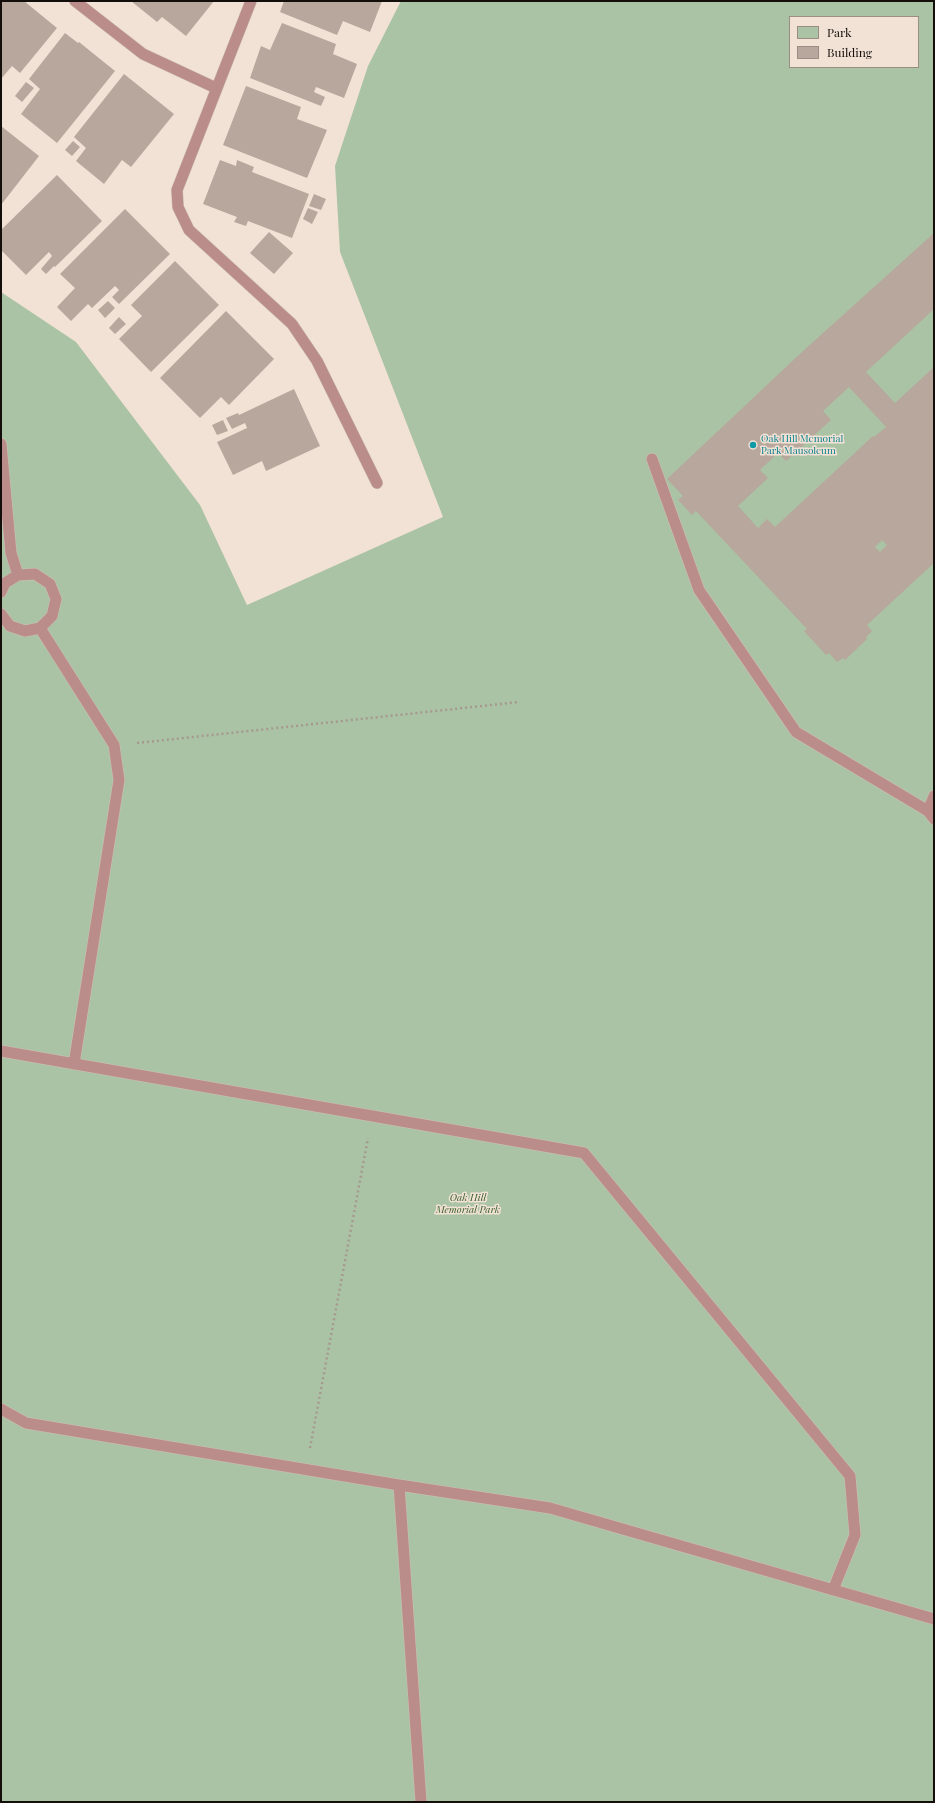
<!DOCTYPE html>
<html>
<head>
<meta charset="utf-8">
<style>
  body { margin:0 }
  #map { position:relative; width:935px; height:1803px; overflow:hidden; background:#f2e2d5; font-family:"Playfair Display",serif }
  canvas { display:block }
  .frame { position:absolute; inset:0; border:2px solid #130e0a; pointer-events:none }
  .legend { position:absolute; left:789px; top:16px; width:130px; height:52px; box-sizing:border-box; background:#f2e2d5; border:1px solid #998d84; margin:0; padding:5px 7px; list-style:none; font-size:12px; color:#130e0a }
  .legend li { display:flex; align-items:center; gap:8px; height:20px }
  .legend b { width:20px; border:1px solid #998d84 }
</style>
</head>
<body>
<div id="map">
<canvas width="935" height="1803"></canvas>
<div class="frame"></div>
<ul class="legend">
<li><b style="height:11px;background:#abc3a5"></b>Park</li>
<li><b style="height:11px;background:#b7a79c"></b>Building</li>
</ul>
</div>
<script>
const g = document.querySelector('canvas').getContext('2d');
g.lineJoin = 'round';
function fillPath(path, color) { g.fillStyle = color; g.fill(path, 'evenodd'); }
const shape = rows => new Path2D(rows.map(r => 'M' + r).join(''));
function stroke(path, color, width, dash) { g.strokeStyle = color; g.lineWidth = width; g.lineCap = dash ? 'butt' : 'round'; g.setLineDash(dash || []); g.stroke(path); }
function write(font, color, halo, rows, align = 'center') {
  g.font = font + ' "Playfair Display",serif'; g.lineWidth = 3; g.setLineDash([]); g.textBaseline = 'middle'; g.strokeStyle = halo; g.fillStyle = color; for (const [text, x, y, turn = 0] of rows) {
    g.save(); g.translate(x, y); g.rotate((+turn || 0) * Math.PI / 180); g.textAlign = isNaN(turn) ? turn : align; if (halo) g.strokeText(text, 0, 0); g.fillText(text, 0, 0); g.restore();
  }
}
const green = shape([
  [401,1,934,1,934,1802,1,1802,1,292,76,342,200,505,247,605,443,517,340,252,335,166,368,66],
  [790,17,918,17,918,67,790,67]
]);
const building = shape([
  [1,1,24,1,57,28,20,73,12,66,1,79],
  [131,1,214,1,186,36,162,17,157,22],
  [284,1,382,1,370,32,343,21,337,35,280,12],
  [282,23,336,44,333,54,357,64,344,98,316,87,314,92,325,97,321,106,250,78,261,46,270,50],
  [65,33,78,43,79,42,115,71,57,143,21,114,40,89,29,79],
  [124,74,174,114,131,167,122,160,104,184,76,161,86,148,74,137],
  [26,82,34,88,22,102,15,96],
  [246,86,301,107,297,119,327,130,307,178,223,145],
  [1,126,39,156,1,205],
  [73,141,80,147,72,156,65,150],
  [220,160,236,166,237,160,254,167,252,172,309,194,292,238,248,221,246,226,234,222,237,217,203,204],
  [57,175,102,221,55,267,54,266,46,274,41,269,52,256,49,252,26,275,1,250,1,230],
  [314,194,326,199,321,210,309,206],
  [308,208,318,212,312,224,303,219],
  [125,209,170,254,119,304,112,297,119,290,115,286,92,308,88,304,71,321,57,307,75,288,60,274],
  [269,232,293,253,274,274,250,253],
  [934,233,934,309,866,372,895,403,934,367,934,563,867,625,872,631,866,637,867,639,845,660,843,658,837,662,829,653,826,655,804,631,807,629,696,511,692,515,678,500,683,496,667,479,802,352],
  [849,387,886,427,874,437,873,436,775,527,767,519,758,528,738,506,768,478,760,470,778,453,786,461,831,420,823,411],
  [882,540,887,545,880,552,875,547],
  [175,261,219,305,151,372,119,339,142,316,131,305],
  [108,301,115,308,105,318,98,310],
  [226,311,274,359,229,405,221,397,200,418,160,378],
  [119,317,126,324,115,334,109,328],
  [294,389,320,446,266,471,262,461,233,475,217,442,247,428,245,423,232,429,226,418,238,413,239,415],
  [223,420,228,431,217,435,212,425]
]);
const path = shape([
  [137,743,519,702],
  [310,1448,368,1138]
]);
const service = shape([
  [75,1,143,54,216,88],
  [251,1,177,190,178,207,189,230,292,324,317,361,377,483],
  [1,444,11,553,18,575],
  [652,459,699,590,796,732,928,811,934,819],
  [1,592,5,583,18,575,35,574,50,584,56,599,52,616,40,628,25,631,10,626,1,614],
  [40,628,114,745,119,780,74,1064],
  [928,811,934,796],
  [1,1051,584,1153,850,1476,855,1535,833,1590],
  [1,1409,26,1423,399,1485,550,1508,934,1619],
  [399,1485,421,1802]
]);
const markers = [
  [753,445,4,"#0f9aa8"]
];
const cultureNames = [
  ["Oak Hill Memorial",761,439],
  ["Park Mausoleum",761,451]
];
const parkNames = [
  ["Oak Hill",468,1198],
  ["Memorial Park",468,1210]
];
fillPath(green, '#abc3a5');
fillPath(building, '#b7a79c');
stroke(service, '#cec0b5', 12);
stroke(path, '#a5998f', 2.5, [2, 3]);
stroke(service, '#ba8d8b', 11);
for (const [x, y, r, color] of markers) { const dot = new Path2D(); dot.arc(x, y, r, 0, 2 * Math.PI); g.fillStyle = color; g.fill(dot); stroke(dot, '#f2e2d5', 1.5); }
write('10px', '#0d838f', '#f2e2d5', cultureNames, 'left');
write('italic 10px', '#39612d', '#f2e2d5', parkNames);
</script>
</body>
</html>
